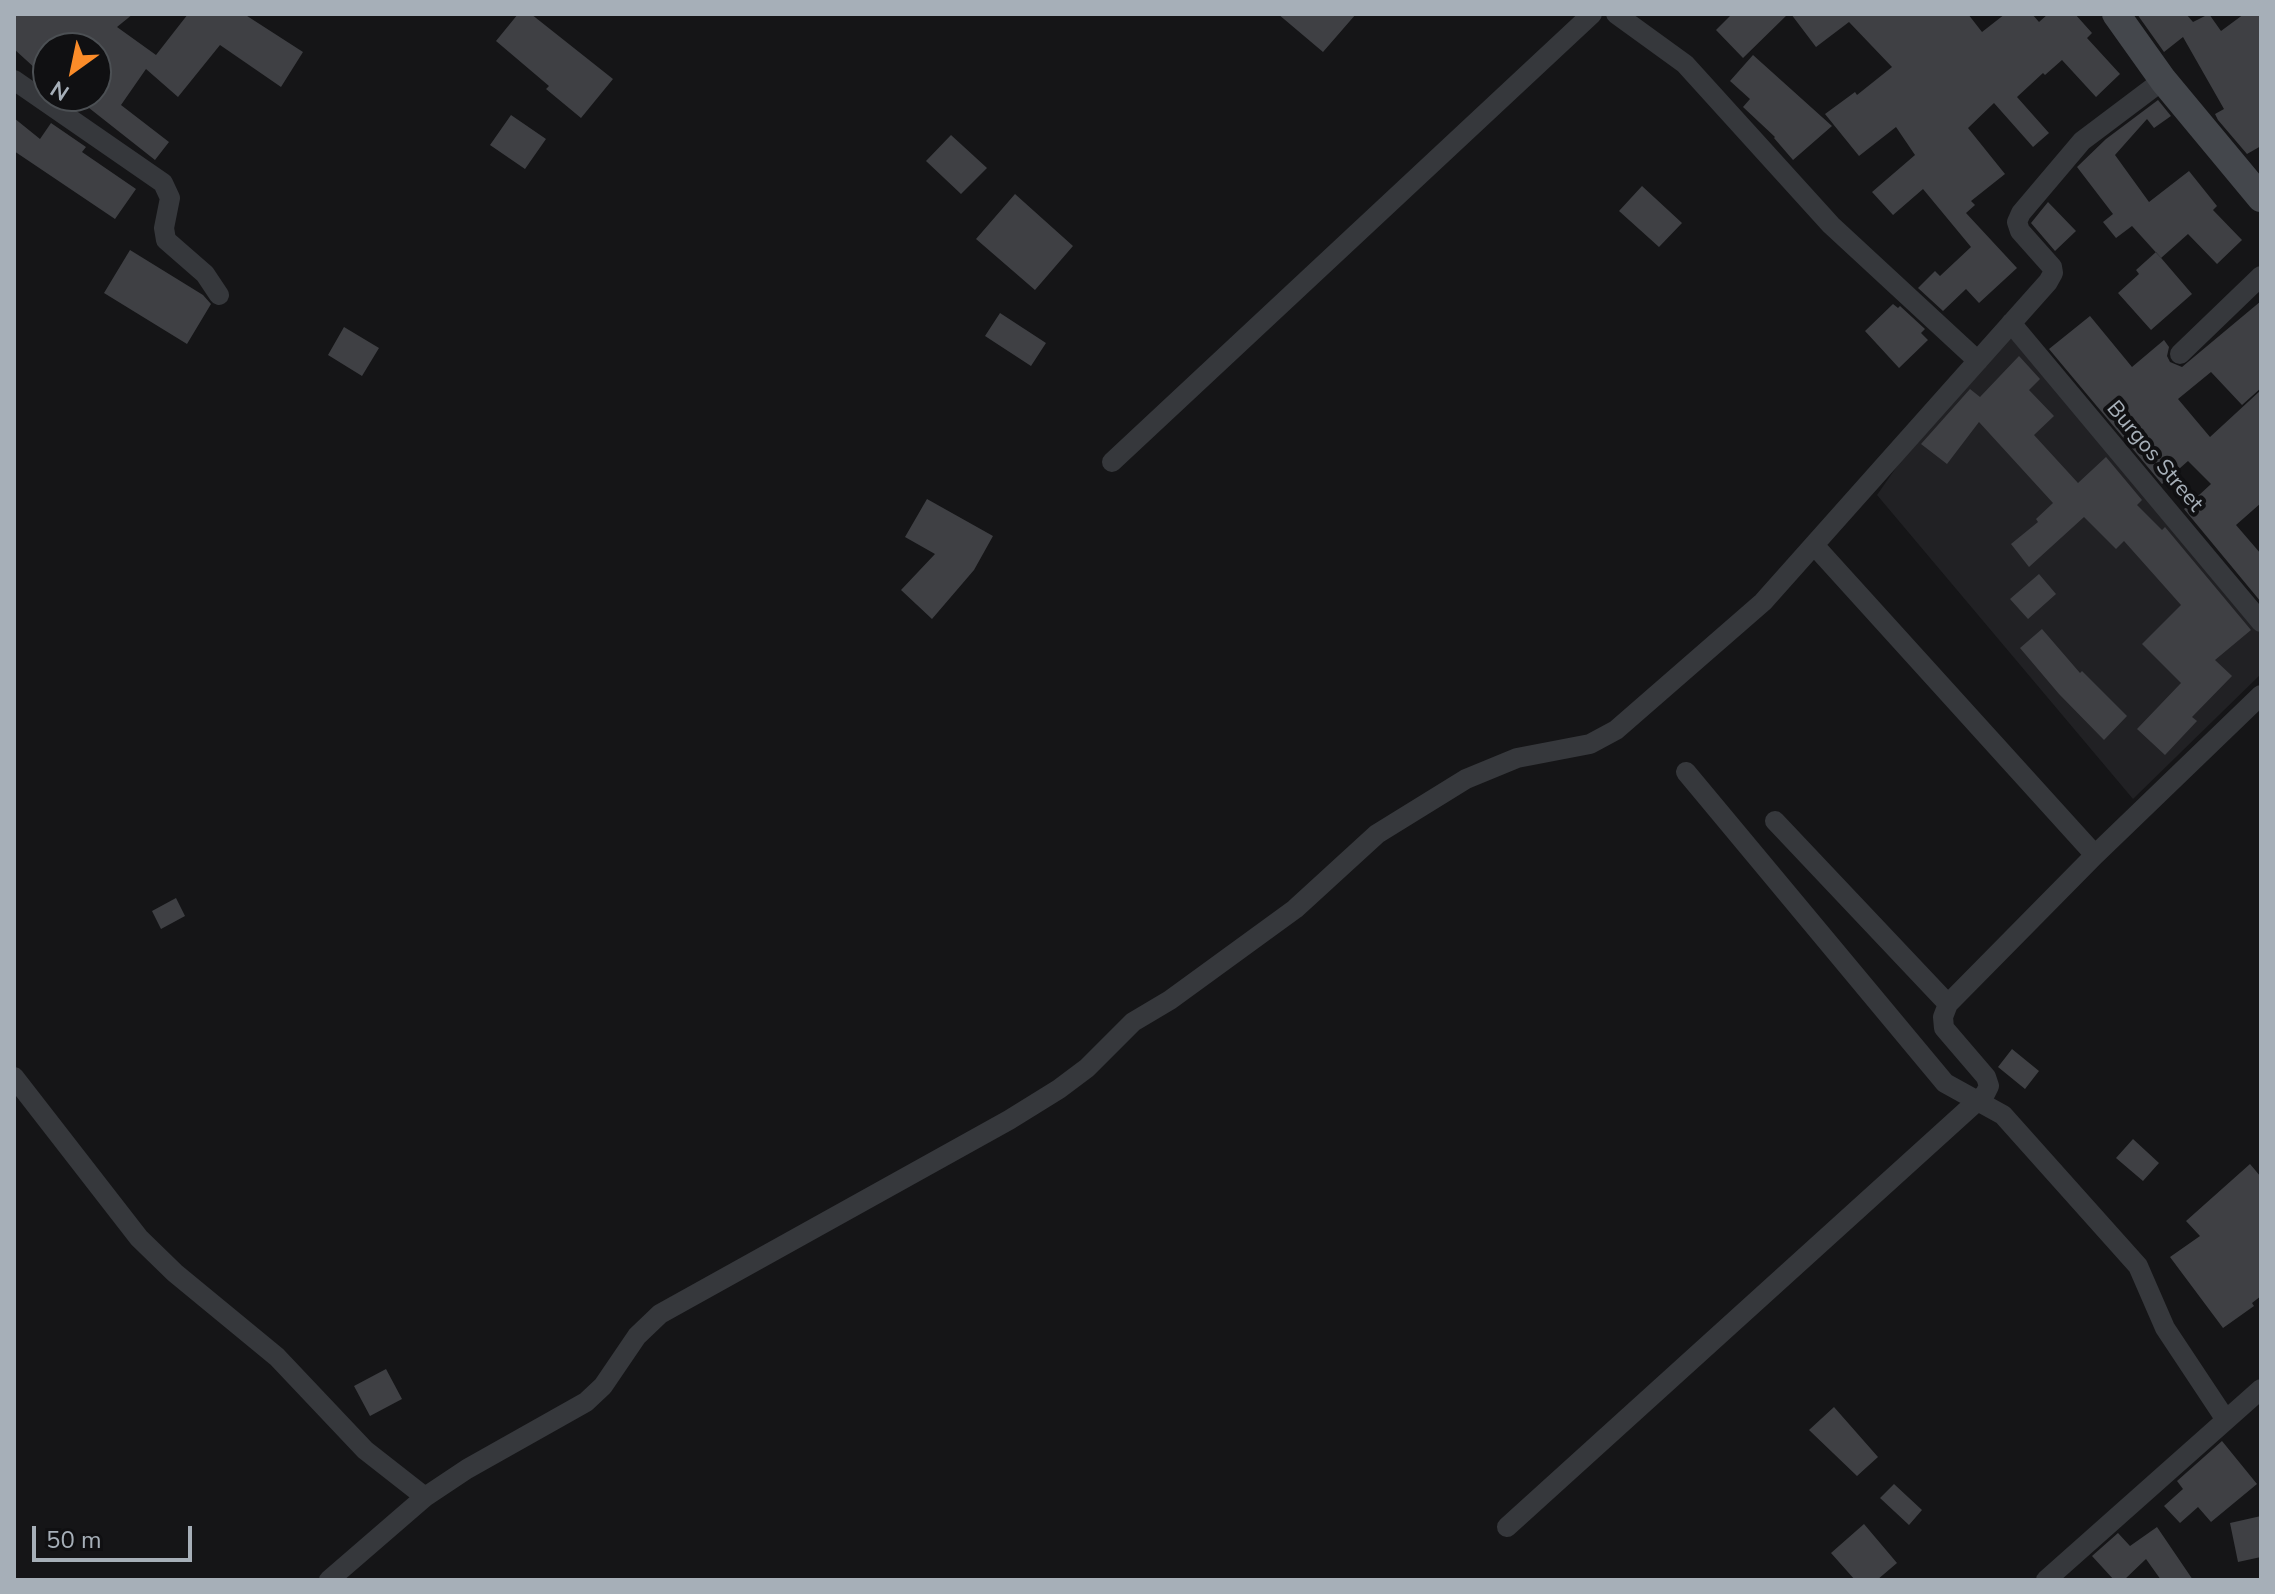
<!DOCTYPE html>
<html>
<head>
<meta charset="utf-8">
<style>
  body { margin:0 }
  #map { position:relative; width:2275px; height:1594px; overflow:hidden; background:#151517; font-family:"Nunito Sans",sans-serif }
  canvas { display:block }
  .frame { position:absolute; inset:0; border:16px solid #a6afb8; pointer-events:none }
  .north { position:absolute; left:32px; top:32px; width:80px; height:80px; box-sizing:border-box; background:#101012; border:2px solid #4c5054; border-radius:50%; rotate:213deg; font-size:22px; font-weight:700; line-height:32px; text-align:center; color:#a6afb8 }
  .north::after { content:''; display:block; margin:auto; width:28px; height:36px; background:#fb8c29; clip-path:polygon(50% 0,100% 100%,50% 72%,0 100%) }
  .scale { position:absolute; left:32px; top:1526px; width:160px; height:36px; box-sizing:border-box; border:4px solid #a6afb8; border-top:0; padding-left:10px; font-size:24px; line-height:28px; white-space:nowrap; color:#a6afb8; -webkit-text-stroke:6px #101012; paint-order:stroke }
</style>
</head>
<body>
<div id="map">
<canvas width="2275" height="1594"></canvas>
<div class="frame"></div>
<div class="north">N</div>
<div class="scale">50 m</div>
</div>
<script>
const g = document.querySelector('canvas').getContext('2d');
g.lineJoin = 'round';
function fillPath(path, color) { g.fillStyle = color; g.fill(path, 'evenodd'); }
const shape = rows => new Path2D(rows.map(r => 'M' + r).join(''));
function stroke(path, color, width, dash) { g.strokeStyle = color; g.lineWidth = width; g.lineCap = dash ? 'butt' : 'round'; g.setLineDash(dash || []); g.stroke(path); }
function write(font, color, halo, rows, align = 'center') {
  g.font = font + ' "Nunito Sans",sans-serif'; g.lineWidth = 8; g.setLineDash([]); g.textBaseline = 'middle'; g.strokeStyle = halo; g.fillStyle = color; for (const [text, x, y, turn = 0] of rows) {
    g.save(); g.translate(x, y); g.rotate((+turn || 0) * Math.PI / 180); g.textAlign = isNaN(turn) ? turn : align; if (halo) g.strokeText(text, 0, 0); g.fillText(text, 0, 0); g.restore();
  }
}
const built = shape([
  [2012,330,2261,632,2261,674,2133,799,1877,495,1923,429]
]);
const building = shape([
  [14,14,133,14,117,27,156,55,188,14,244,14,303,52,281,87,220,45,178,97,146,69,121,105,169,142,155,160,84,104,90,96,96,96,96,48,48,48,48,80,14,49],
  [518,14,531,14,613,79,581,118,546,89,549,86,496,41],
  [1278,14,1356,14,1323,52],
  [1732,14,1788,14,1743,58,1716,30],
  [1791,14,1968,14,1982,32,2005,14,2032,14,2039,22,2048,14,2075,14,2092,33,2087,38,2120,74,2096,97,2062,60,2045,75,2043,73,2017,97,2049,133,2033,147,1994,103,1968,128,2005,174,1971,201,1975,205,1966,213,2017,268,1979,303,1966,289,1943,311,1918,288,1935,271,1940,276,1971,247,1923,189,1893,215,1872,192,1915,155,1896,127,1859,156,1825,114,1855,92,1857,95,1892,67,1849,22,1816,47],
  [2137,14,2186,14,2193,22,2209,14,2221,31,2244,14,2261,14,2261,146,2247,154,2218,120,2215,114,2224,109,2183,37,2164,52],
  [1753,55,1832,126,1793,160,1774,138,1775,137,1743,107,1750,99,1730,81],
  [2158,100,2171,116,2154,128,2147,119,2115,155,2149,202,2189,171,2217,206,2213,210,2242,240,2217,264,2188,234,2161,258,2132,226,2116,238,2103,222,2113,214,2077,167,2106,139],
  [511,115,546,139,525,169,490,145],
  [14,118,40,139,51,123,86,147,82,152,136,189,115,219,14,151],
  [951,135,987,168,961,194,926,161],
  [1642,186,1682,223,1659,247,1619,211],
  [1015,194,1073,246,1035,290,976,239],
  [2048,202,2076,231,2055,251,2031,223],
  [130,250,203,295,211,304,187,344,104,293],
  [2156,252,2192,294,2151,330,2118,293,2139,274,2136,270],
  [2261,301,2261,388,2242,405,2211,372,2178,399,2210,437,2261,390,2261,503,2236,525,2261,554,2261,602,2184,509,2211,484,2188,461,2162,484,2049,349,2090,316,2132,367,2164,340,2169,347,2167,356,2170,362,2182,367],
  [1893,304,1898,308,1900,306,1925,329,1921,333,1928,340,1899,368,1865,331],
  [1000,313,1046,343,1031,366,985,336],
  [344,327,379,348,362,376,328,355],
  [2019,356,2040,379,2029,390,2054,416,2034,435,2078,483,2106,457,2142,500,2137,505,2162,530,2165,527,2251,630,2215,660,2232,676,2192,717,2197,721,2165,755,2137,729,2181,683,2142,644,2181,605,2124,541,2116,549,2084,517,2029,567,2011,544,2038,522,2036,519,2053,503,1979,422,1947,464,1921,444,1970,389,1980,397],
  [927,499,993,536,974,570,932,619,901,590,935,554,905,537],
  [2039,574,2056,594,2028,619,2010,599],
  [2042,629,2080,673,2082,671,2127,716,2104,740,2059,694,2020,648],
  [176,898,185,916,161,929,152,911],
  [2012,1049,2039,1071,2025,1089,1998,1067],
  [2133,1139,2159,1163,2143,1181,2116,1158],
  [2250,1164,2261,1177,2261,1296,2252,1303,2254,1306,2223,1328,2170,1257,2200,1236,2186,1221],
  [386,1369,402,1399,370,1416,354,1386],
  [1834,1407,1878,1457,1857,1476,1809,1430],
  [2222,1441,2257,1484,2211,1522,2198,1507,2180,1523,2164,1506,2183,1489,2177,1481],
  [1894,1484,1922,1510,1909,1525,1880,1498],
  [2261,1516,2261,1557,2238,1562,2230,1523],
  [1864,1524,1897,1563,1877,1580,1855,1580,1831,1553],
  [2157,1527,2193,1580,2161,1580,2146,1559,2124,1580,2114,1580,2092,1556,2118,1533,2130,1546]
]);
const street = shape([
  [1616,14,1685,64,1831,225,1978,361],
  [14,80,163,183,170,198,164,228,166,240,205,274,219,295],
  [2011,323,2261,622],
  [2180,354,2261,276],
  [1112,462,1592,14],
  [1814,545,2095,855],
  [1686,772,1945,1083,2003,1115,2138,1266,2165,1328,2226,1420],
  [1775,821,1948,1004],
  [14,1077,139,1238,175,1273,277,1357,365,1450,425,1497],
  [1507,1527,1985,1094,1989,1086,1986,1077,1944,1028,1943,1017,1948,1004,2095,855,2261,695],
  [329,1580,425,1497,467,1469,586,1402,603,1386,637,1336,660,1314,1009,1120,1059,1089,1087,1068,1133,1022,1170,1000,1295,909,1377,834,1466,779,1517,758,1590,744,1616,730,1763,602,2048,282,2053,273,2052,267,2020,231,2017,222,2021,213,2082,141,2163,80],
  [2046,1580,2261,1389]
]);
const secondary = shape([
  [2116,14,2163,80,2261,198]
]);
const streetNames = [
  ["Burgos Street",2154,457,50]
];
fillPath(built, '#212124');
fillPath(building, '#3f4044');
stroke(street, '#36383c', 20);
stroke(secondary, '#44474c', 28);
write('22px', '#a6afb8', '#101012', streetNames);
</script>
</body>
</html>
